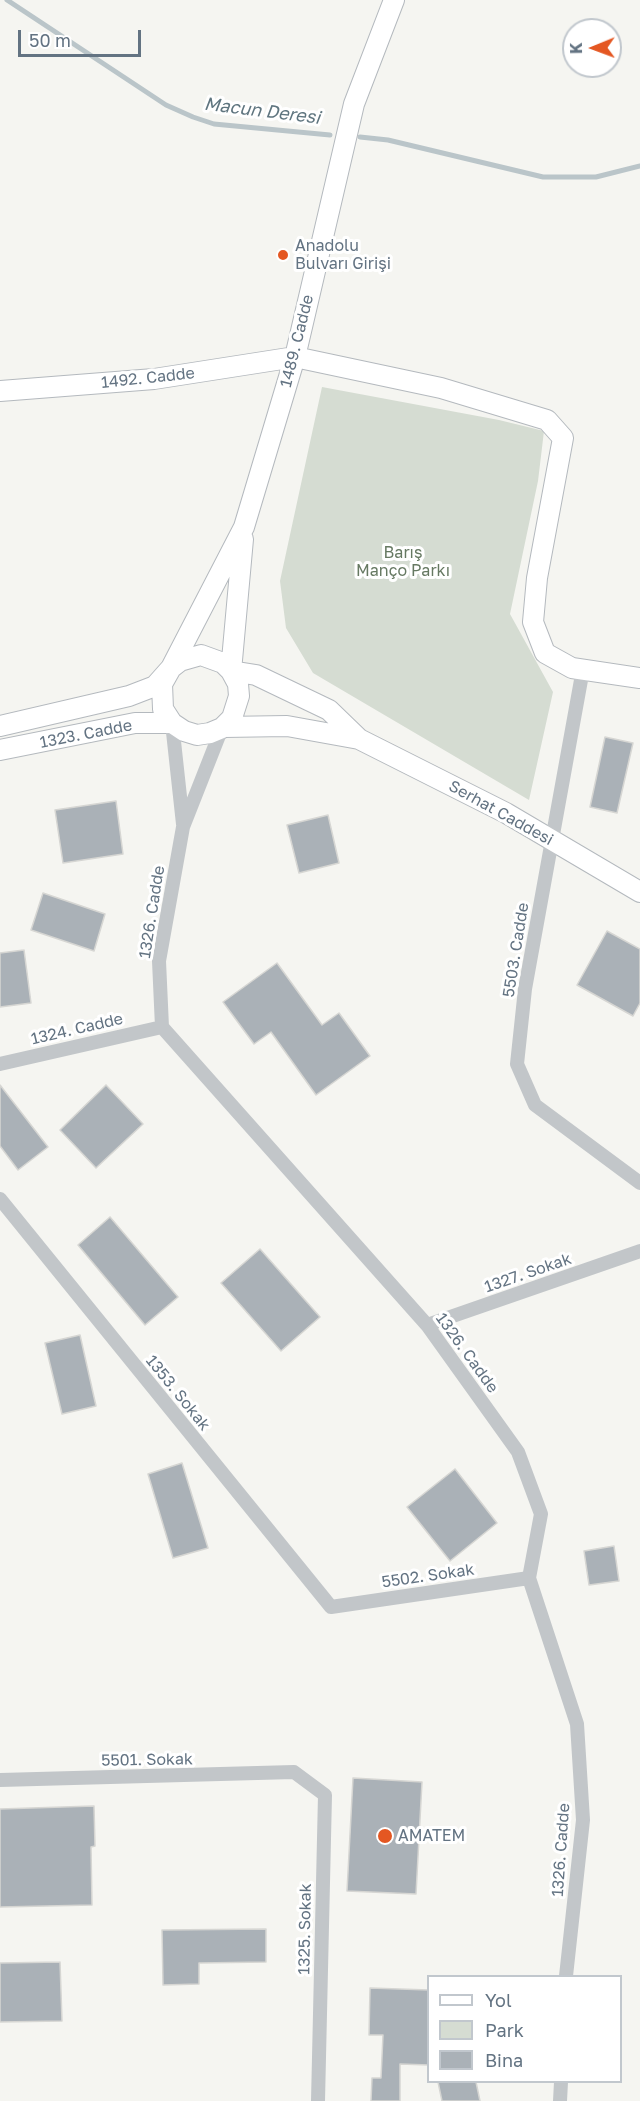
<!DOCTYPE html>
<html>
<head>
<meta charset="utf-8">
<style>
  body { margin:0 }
  #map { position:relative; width:640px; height:2101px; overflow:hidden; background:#f5f5f1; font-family:"Golos Text",sans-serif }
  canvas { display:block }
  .legend { position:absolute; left:427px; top:1975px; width:195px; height:108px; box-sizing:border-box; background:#fff; border:2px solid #c1c7cd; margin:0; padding:8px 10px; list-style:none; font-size:18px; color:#637382 }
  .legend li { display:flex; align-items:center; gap:12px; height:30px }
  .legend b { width:30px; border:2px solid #c1c7cd }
  .north { position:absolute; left:562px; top:18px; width:60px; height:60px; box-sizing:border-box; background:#fff; border:2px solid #c1c7cd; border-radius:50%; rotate:269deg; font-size:16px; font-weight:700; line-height:24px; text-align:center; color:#637382 }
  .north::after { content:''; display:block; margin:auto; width:21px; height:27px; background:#e45722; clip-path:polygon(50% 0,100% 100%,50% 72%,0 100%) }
  .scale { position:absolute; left:18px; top:30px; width:123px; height:27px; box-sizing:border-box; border:3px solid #637382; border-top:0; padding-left:8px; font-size:18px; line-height:21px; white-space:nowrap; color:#637382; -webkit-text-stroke:4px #fff; paint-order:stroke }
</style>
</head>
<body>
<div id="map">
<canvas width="640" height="2101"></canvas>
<ul class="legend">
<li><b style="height:8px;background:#fff"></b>Yol</li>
<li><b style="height:16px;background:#d5dcd2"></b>Park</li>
<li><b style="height:16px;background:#aab1b7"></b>Bina</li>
</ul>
<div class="north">K</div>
<div class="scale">50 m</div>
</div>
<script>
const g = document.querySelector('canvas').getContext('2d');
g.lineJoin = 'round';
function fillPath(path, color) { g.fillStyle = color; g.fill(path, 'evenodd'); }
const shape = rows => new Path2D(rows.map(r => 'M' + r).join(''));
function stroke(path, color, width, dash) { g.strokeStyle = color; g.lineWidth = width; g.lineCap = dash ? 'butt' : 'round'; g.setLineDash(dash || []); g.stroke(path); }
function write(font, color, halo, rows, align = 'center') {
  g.font = font + ' "Golos Text",sans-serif'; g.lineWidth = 6; g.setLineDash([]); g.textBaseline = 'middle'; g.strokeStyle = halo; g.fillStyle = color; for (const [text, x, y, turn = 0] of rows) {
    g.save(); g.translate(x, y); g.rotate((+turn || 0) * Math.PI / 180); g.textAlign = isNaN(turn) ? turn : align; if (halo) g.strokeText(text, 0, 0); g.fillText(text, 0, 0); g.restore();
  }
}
const green = shape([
  [322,387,499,420,544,431,538,481,510,614,553,692,529,800,313,673,286,628,280,581]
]);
const stream = shape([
  [7,0,166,105,193,117,214,124,330,135],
  [360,137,388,140,543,177,596,177,640,166]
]);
const building = shape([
  [605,737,633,743,617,813,590,807,605,737],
  [116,801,123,854,63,863,55,810,116,801],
  [328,815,339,863,299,873,287,825,328,815],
  [43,893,105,914,94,951,31,930,43,893],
  [607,931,640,949,640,1003,633,1016,577,985,607,931],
  [24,950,31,1003,0,1007,0,953,24,950],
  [277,963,322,1025,339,1013,370,1056,316,1095,271,1032,254,1044,223,1002,277,963],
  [0,1085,48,1147,18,1170,0,1146,0,1085],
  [106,1085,143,1124,96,1168,60,1130,106,1085],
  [110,1217,178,1297,145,1325,78,1245,110,1217],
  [260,1249,320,1317,281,1351,221,1283,260,1249],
  [80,1335,96,1406,62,1414,45,1343,80,1335],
  [182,1463,208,1548,173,1558,148,1474,182,1463],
  [455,1469,497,1523,450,1561,407,1507,455,1469],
  [614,1546,619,1581,589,1585,584,1551,614,1546],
  [353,1778,422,1782,416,1894,347,1891,353,1778],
  [94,1806,95,1846,91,1847,92,1905,0,1907,0,1809,94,1806],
  [266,1929,266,1962,199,1963,199,1984,163,1985,162,1930,266,1929],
  [60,1962,62,2021,0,2022,0,1963,60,1962],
  [370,1988,429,1990,429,2065,400,2064,400,2101,371,2101,372,2078,381,2078,383,2035,369,2035,370,1988],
  [438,2082,476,2082,480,2101,442,2101,438,2082]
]);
const street = shape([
  [583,669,525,989,517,1064,535,1105,640,1183],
  [172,723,183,824],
  [222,728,183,827,159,961,162,1027,427,1325,518,1452,541,1514,529,1578,577,1724,583,1820,566,1976],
  [0,1064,162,1027],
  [0,1199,331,1607,529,1578],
  [427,1325,640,1251],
  [0,1780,294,1772,325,1795,318,2101],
  [560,2101,561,2082]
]);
const secondary = shape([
  [0,391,154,379,295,357,441,388,547,420,563,438,537,578,533,622,545,653,572,668,640,678],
  [231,671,256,675,329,710,359,739],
  [231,671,243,539],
  [0,726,129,696,155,686,171,668,180,661,201,655,223,663,231,671,238,684,239,696,232,718,222,728,210,733,197,735,184,731,172,723,163,709,162,684,171,668,244,527,295,357,354,104,394,0],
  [224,727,287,726,359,739,506,813,640,892],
  [0,750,135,723,172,723]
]);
const markers = [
  [283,255,6,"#e45722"],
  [385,1836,8,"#e45722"]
];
const poiNames = [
  ["Anadolu",295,246],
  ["Bulvarı Girişi",295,264],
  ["AMATEM",398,1836]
];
const streetNames = [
  ["1489. Cadde",297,341,-76],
  ["1492. Cadde",148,378,-6],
  ["1323. Cadde",86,734,-11],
  ["Serhat Caddesi",501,813,29],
  ["1326. Cadde",152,912,-81],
  ["5503. Cadde",516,950,-81],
  ["1324. Cadde",77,1029,-13],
  ["1327. Sokak",528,1273,-19],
  ["1326. Cadde",467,1353,54],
  ["1353. Sokak",178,1393,51],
  ["5502. Sokak",428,1576,-8],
  ["5501. Sokak",147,1760,-1],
  ["1326. Cadde",561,1850,-86],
  ["1325. Sokak",305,1929,-89]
];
const parkNames = [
  ["Barış",403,553],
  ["Manço Parkı",403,571]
];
const waterNames = [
  ["Macun Deresi",262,111,7]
];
fillPath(green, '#d5dcd2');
stroke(stream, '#bac5c9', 5);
fillPath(building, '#aab1b7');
stroke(building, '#d6d6d3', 1.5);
stroke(secondary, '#b4b9be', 22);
stroke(street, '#c2c6c9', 14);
stroke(secondary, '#fff', 20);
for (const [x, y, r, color] of markers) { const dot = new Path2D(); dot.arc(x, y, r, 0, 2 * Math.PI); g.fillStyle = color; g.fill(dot); stroke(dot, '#fff', 2); }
write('16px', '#637382', '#fff', poiNames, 'left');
write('16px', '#637382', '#fff', streetNames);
write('16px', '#667962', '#fff', parkNames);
write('italic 18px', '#5f757f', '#fff', waterNames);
</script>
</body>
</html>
